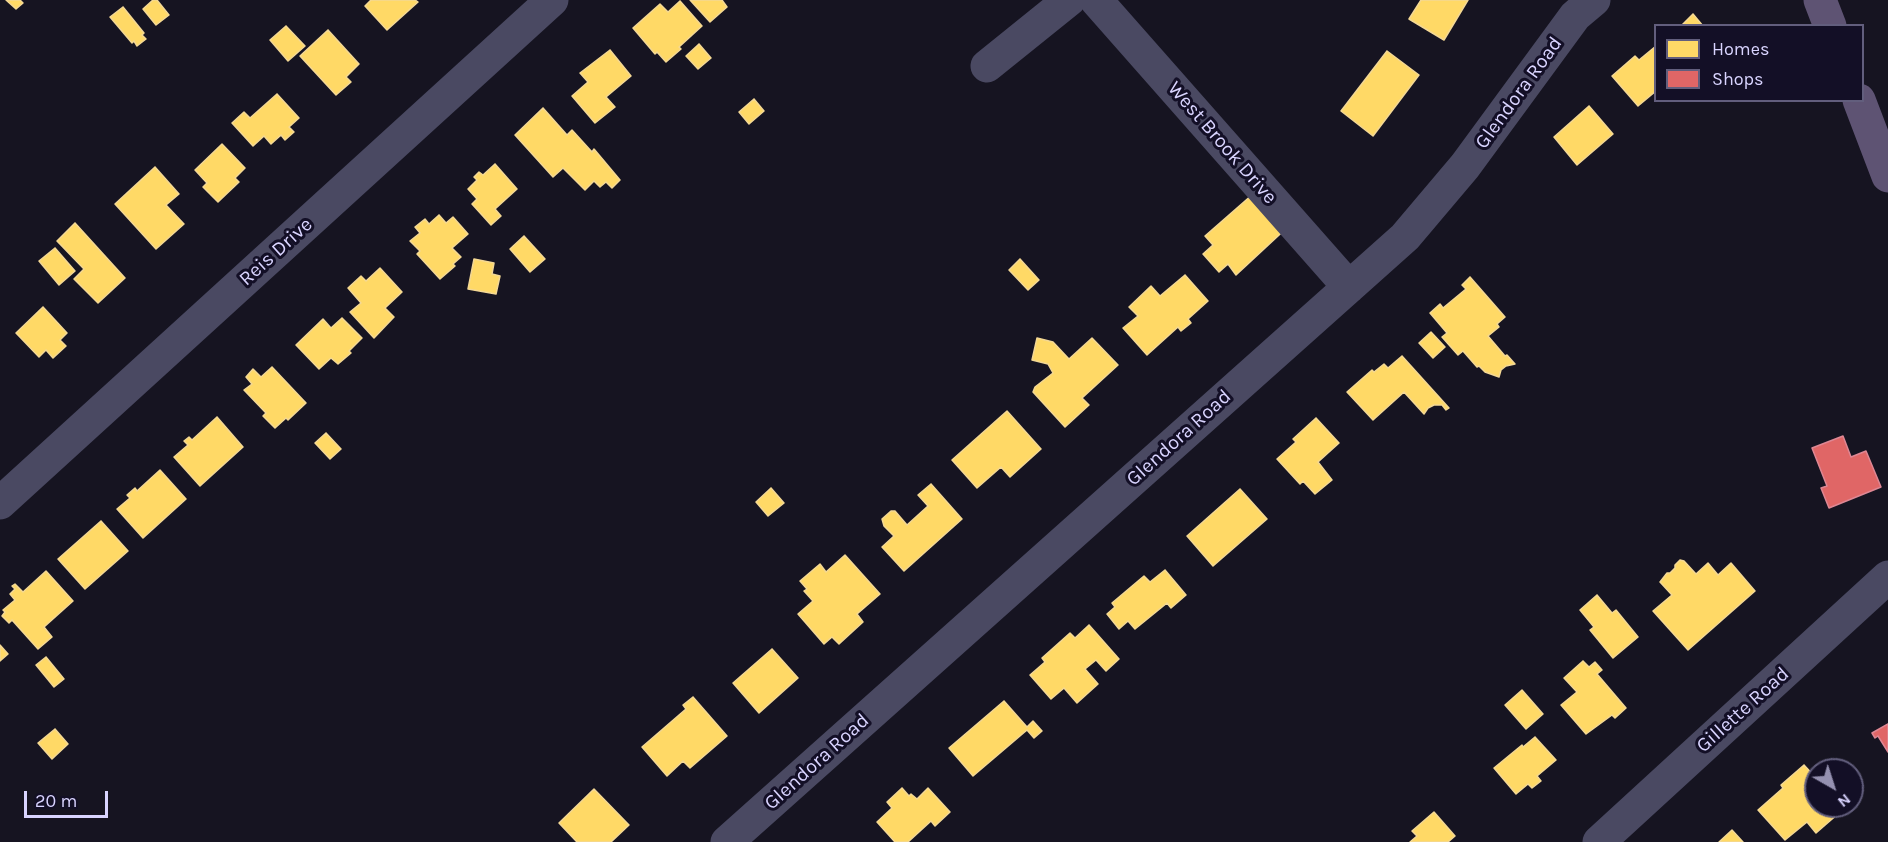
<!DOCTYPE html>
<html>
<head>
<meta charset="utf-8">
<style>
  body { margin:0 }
  #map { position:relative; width:1888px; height:842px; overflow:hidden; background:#161421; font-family:Karla,sans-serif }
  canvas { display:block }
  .legend { position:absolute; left:1654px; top:24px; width:210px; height:78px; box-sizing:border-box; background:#130f26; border:2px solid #625e7d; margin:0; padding:8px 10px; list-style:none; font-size:18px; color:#d9d4ff }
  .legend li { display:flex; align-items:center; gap:12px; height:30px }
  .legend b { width:30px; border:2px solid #625e7d }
  .north { position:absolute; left:1804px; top:758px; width:60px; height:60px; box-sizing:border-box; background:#130f26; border:2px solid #625e7d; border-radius:50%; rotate:141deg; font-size:16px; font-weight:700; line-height:24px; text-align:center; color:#d9d4ff }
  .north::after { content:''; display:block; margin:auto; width:21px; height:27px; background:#9591b1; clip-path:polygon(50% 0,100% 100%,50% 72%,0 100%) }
  .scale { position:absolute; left:24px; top:791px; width:84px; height:27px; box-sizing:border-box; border:3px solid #d9d4ff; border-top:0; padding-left:8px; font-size:18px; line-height:21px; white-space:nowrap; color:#d9d4ff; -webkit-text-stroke:4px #130f26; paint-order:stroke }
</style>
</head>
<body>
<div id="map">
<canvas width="1888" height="842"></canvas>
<ul class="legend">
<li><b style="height:16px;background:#ffd966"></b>Homes</li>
<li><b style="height:16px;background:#e06666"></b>Shops</li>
</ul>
<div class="north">N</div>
<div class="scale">20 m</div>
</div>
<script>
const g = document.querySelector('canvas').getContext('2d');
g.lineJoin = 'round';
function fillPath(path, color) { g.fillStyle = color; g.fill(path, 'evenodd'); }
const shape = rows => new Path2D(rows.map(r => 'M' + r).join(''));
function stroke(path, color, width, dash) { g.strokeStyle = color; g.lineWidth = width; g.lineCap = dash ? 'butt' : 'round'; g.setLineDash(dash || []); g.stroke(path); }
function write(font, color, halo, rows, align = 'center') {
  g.font = font + ' Karla,sans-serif'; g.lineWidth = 6; g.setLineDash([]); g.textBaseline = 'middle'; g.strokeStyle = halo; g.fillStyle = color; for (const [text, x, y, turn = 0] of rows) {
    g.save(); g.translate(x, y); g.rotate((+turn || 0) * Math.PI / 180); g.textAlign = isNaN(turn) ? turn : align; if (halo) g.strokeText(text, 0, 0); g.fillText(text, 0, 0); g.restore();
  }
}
const homes = shape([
  [6,0,20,0,23,3,16,9,6,0],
  [153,0,157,0,169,15,156,25,143,9,153,0],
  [371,0,415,0,418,2,387,30,365,6,371,0],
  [690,0,722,0,727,7,710,22,690,0],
  [1421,0,1468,0,1444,40,1409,19,1421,0],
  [680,1,702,26,679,47,681,49,666,62,657,52,655,54,633,28,660,4,668,12,680,1],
  [123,7,144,33,142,35,146,39,137,46,134,41,132,43,110,17,123,7],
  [1693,14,1703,26,1681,26,1693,14],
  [286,26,305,46,288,61,270,40,286,26],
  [328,30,359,64,346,77,351,82,336,95,300,56,328,30],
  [699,44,711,58,698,69,686,56,699,44],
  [1656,46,1656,91,1638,106,1612,76,1635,56,1639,60,1656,46],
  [610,50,631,76,606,97,615,107,595,123,572,96,588,82,580,73,610,50],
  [1387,51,1419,75,1373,136,1341,111,1387,51],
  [277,94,299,118,289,127,294,132,285,140,281,135,271,144,264,136,253,146,232,123,244,112,250,118,277,94],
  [754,99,764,111,749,124,739,112,754,99],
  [1589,106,1613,134,1577,165,1554,137,1589,106],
  [543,108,567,135,572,130,592,152,594,149,620,180,612,188,606,182,600,187,594,181,585,190,563,168,553,177,515,135,543,108],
  [222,144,245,168,235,178,239,182,218,202,203,187,207,183,195,170,222,144],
  [495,164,517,189,495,209,501,216,491,225,472,204,477,199,468,189,477,180,474,177,479,172,483,175,495,164],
  [155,167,179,194,166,205,184,224,156,249,115,204,155,167],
  [1261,187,1292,223,1236,275,1228,264,1219,272,1203,254,1213,245,1205,236,1261,187],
  [439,215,446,223,453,217,468,234,452,248,461,257,453,264,455,266,440,279,417,254,420,251,410,241,420,233,415,227,425,219,429,224,439,215],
  [75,223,125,278,98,303,74,279,84,269,57,241,75,223],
  [524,236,545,259,530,272,510,249,524,236],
  [55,248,75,271,59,285,39,261,55,248],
  [474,259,494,263,492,274,500,276,496,294,468,289,474,259],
  [1020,259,1039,280,1028,290,1009,270,1020,259],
  [380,268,402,292,385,308,394,317,374,338,350,312,361,303,348,288,361,276,366,281,380,268],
  [1185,275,1208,301,1188,319,1191,323,1181,331,1178,327,1147,355,1123,328,1138,316,1129,307,1151,286,1160,296,1185,275],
  [1470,277,1505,317,1497,324,1499,327,1488,336,1505,356,1507,355,1515,364,1506,366,1501,370,1499,377,1485,372,1479,366,1477,367,1463,351,1458,355,1442,337,1447,333,1430,313,1440,304,1443,308,1466,289,1462,285,1470,277],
  [43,307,67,333,60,340,66,346,53,358,46,350,39,357,16,333,43,307],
  [342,318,362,338,349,351,351,353,338,364,331,358,319,369,296,345,323,319,331,328,342,318],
  [1431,332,1445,347,1433,358,1419,343,1431,332],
  [1037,338,1053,342,1069,359,1092,338,1118,365,1082,398,1089,405,1065,427,1033,392,1035,387,1053,373,1048,364,1032,360,1037,338],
  [1402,356,1449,408,1446,410,1442,405,1434,405,1428,408,1424,414,1404,392,1373,420,1347,392,1372,370,1374,372,1384,364,1388,368,1402,356],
  [272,367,306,403,288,420,286,418,275,428,263,416,266,413,244,390,252,384,246,377,253,369,261,377,272,367],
  [1007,411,1041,449,1010,477,1001,467,977,488,952,460,1007,411],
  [217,417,243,447,200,486,174,457,188,445,184,441,189,437,192,440,217,417],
  [1316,418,1339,443,1318,462,1332,480,1315,494,1303,481,1300,484,1277,459,1296,442,1293,439,1316,418],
  [326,433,341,449,330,459,315,443,326,433],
  [160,470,186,499,143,538,117,509,130,498,127,495,135,488,137,491,160,470],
  [931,484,962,519,904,571,882,547,894,536,884,526,882,519,891,511,895,511,907,525,928,506,918,495,931,484],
  [771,488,784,503,768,516,756,502,771,488],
  [1240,489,1267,519,1213,566,1187,536,1240,489],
  [101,521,128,551,85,589,58,559,101,521],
  [845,555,880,594,857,614,863,622,839,644,832,637,824,644,798,614,813,601,804,591,807,589,800,581,820,564,826,572,845,555],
  [1680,560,1684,561,1696,574,1708,563,1718,575,1731,563,1755,591,1688,650,1653,611,1672,595,1660,582,1667,573,1670,573,1675,568,1675,565,1680,560],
  [1165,570,1186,595,1171,608,1167,603,1135,629,1128,621,1119,629,1107,614,1115,607,1112,603,1144,576,1150,582,1165,570],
  [46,571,73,601,44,627,52,637,38,649,12,620,9,623,2,616,5,612,3,610,15,600,10,594,15,589,12,586,15,584,23,592,46,571],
  [1597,595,1612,613,1616,610,1638,637,1613,658,1590,630,1594,627,1580,610,1597,595],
  [1089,625,1119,659,1106,671,1096,660,1085,669,1098,684,1077,703,1064,688,1051,699,1030,675,1045,662,1042,658,1070,633,1075,638,1089,625],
  [0,645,8,654,0,661,0,645],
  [772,649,798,678,759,713,733,683,772,649],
  [46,657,64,679,54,687,36,665,46,657],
  [1583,661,1589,667,1595,662,1602,670,1597,674,1626,708,1615,718,1612,715,1586,734,1561,705,1577,692,1564,678,1583,661],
  [1522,690,1543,714,1526,729,1505,705,1522,690],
  [693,697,727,736,690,768,683,761,667,776,642,747,686,709,683,705,693,697],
  [1004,701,1027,727,1033,721,1042,731,1034,738,1027,730,973,776,949,748,1004,701],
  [55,729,68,744,52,759,38,743,55,729],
  [1535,737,1556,760,1537,776,1541,781,1532,788,1528,784,1516,794,1494,768,1522,745,1523,747,1535,737],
  [1804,765,1816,778,1816,806,1833,806,1839,813,1816,833,1807,822,1785,840,1758,810,1783,788,1781,785,1804,765],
  [902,788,909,796,911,794,917,799,928,788,950,812,935,826,931,821,908,842,895,842,877,822,892,808,887,802,902,788],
  [594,789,629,825,611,842,577,842,559,823,594,789],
  [1434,812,1455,836,1448,842,1410,842,1417,836,1412,831,1434,812],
  [1732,830,1743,842,1719,842,1732,830]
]);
const shops = shape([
  [1843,436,1851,457,1866,451,1881,487,1829,508,1821,488,1827,486,1812,448,1843,436],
  [1888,724,1888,752,1878,736,1875,738,1872,733,1888,724]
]);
const minor = shape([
  [1096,0,1349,287],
  [987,66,1069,0],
  [0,503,552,0],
  [727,842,1405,237,1465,166,1575,16,1594,0],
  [1599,842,1888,577]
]);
const major = shape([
  [1820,0,1830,26],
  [1859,100,1888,176]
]);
const streetNames = [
  ["Glendora Road",1519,93,-54],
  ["West Brook Drive",1222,143,49],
  ["Reis Drive",276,252,-42],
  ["Glendora Road",1179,438,-42],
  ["Gillette Road",1743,710,-42],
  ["Glendora Road",817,762,-42]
];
fillPath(homes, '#ffd966');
stroke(homes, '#f4d894', 1.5);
fillPath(shops, '#e06666');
stroke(shops, '#de8794', 1.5);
stroke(minor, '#4a4962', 33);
stroke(major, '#5e5373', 33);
write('20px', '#d9d4ff', '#130f26', streetNames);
</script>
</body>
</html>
